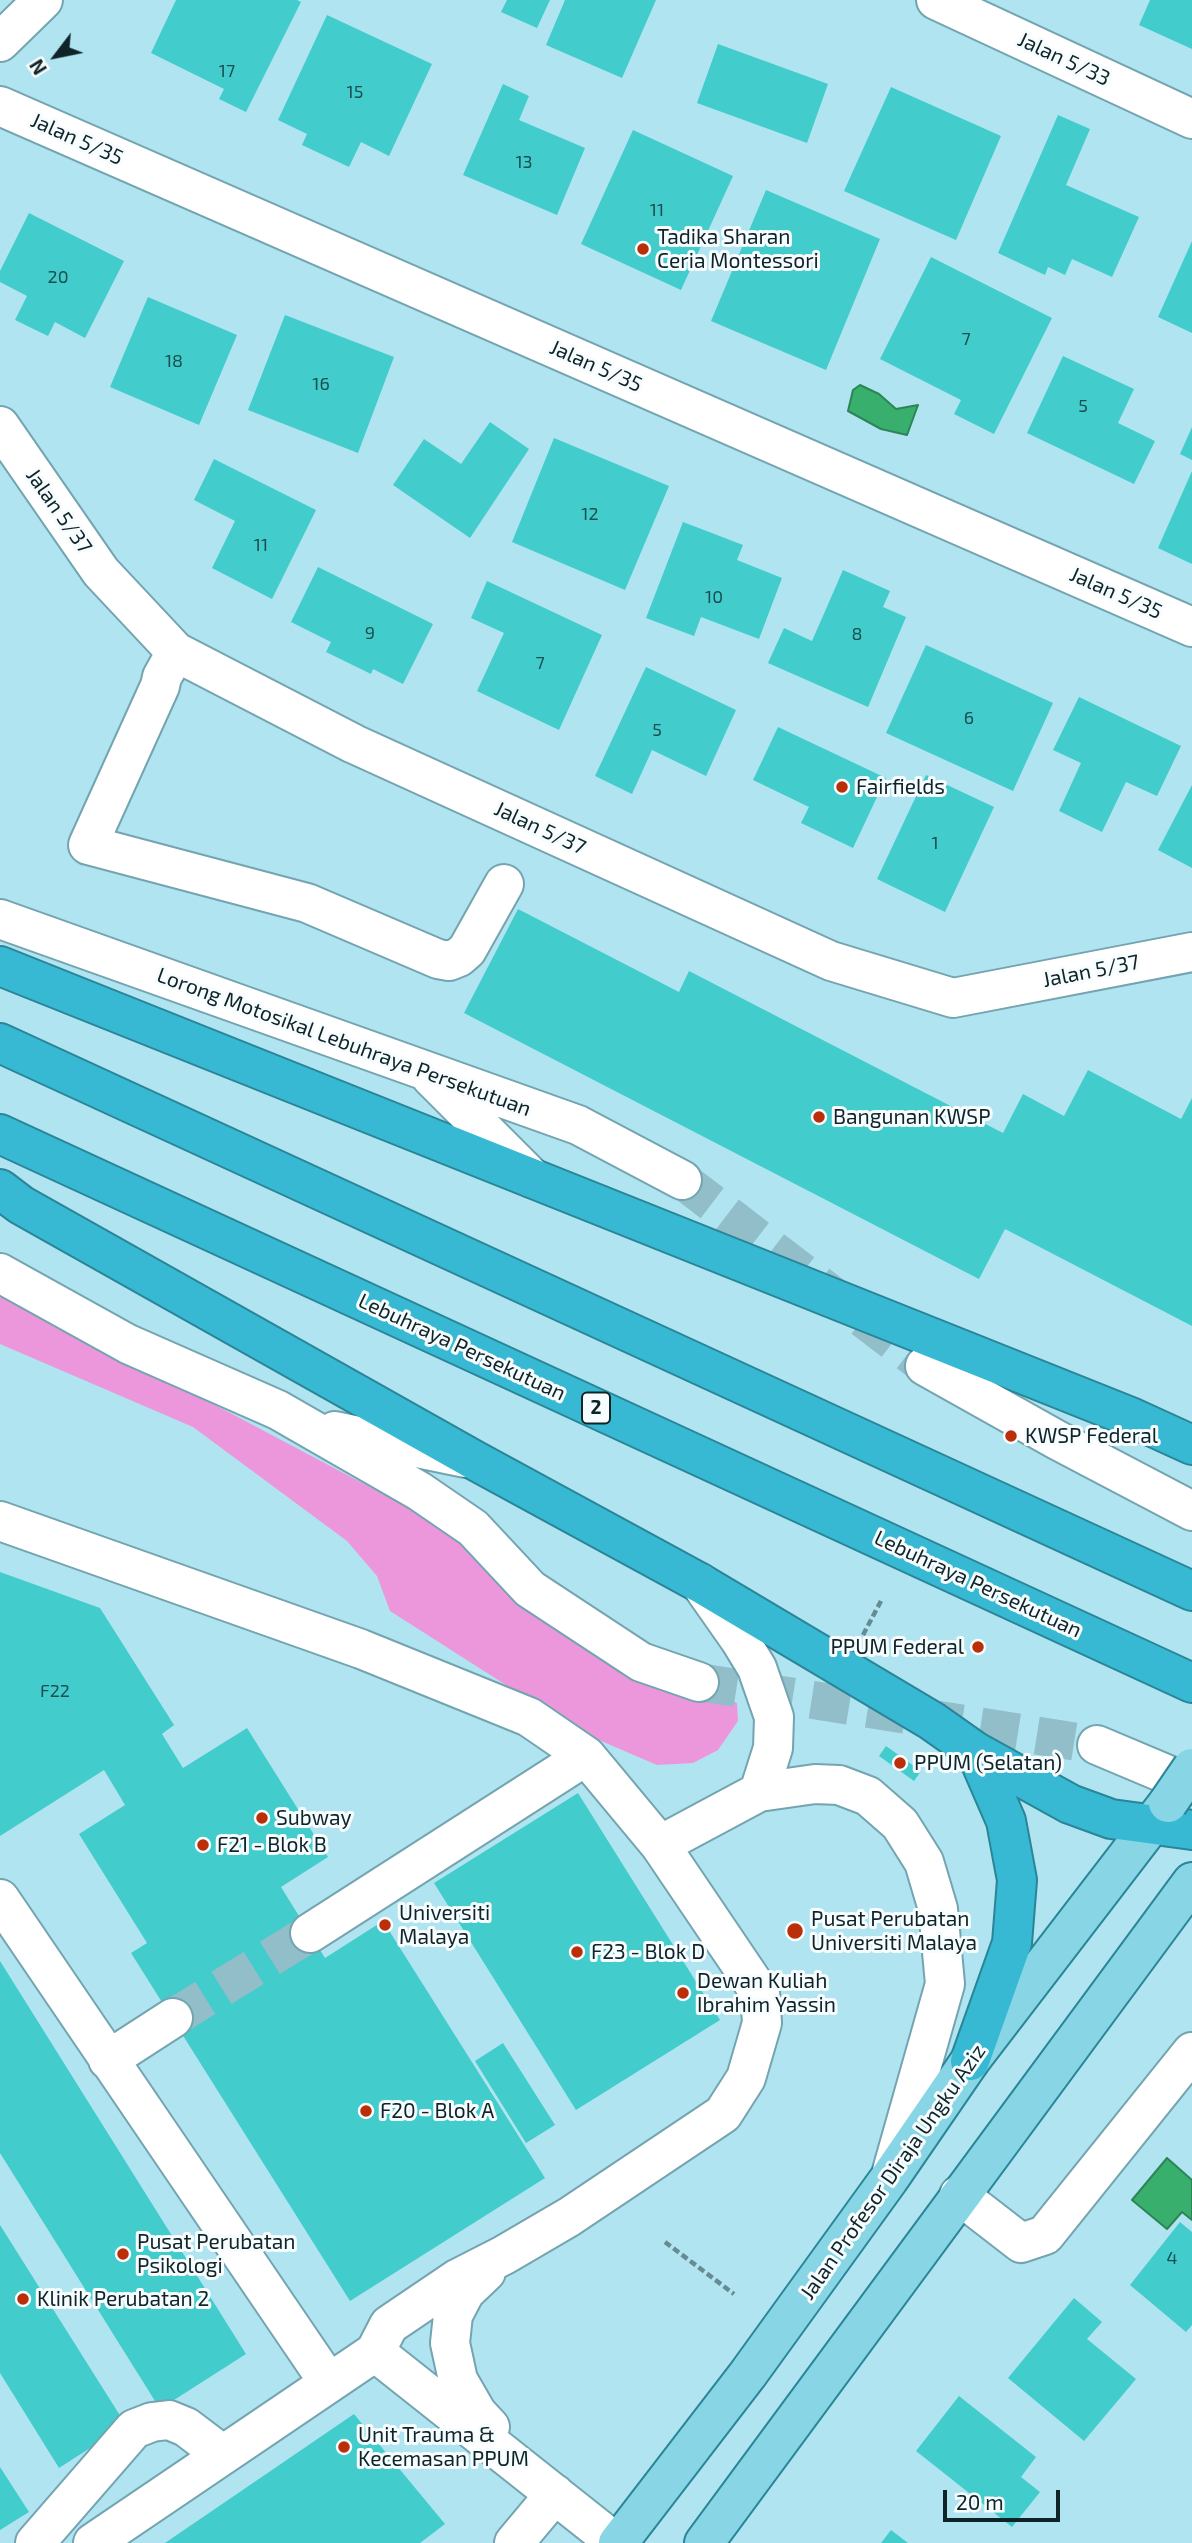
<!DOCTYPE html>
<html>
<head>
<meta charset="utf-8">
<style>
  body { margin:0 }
  #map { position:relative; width:1192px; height:2543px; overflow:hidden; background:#b1e4f1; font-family:"Exo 2",sans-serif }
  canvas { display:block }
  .north { position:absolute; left:21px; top:21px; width:70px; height:70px; -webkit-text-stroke:5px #f7fcfe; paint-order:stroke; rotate:238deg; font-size:19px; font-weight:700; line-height:28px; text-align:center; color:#0f2428 }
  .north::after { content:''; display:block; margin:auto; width:24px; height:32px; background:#0f2428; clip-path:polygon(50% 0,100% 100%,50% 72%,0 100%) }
  .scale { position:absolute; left:943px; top:2490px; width:117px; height:32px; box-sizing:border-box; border:4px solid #0f2428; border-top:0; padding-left:9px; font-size:21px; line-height:24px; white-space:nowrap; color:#0f2428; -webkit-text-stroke:5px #f7fcfe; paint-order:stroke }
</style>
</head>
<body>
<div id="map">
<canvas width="1192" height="2543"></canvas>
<div class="north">N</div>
<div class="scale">20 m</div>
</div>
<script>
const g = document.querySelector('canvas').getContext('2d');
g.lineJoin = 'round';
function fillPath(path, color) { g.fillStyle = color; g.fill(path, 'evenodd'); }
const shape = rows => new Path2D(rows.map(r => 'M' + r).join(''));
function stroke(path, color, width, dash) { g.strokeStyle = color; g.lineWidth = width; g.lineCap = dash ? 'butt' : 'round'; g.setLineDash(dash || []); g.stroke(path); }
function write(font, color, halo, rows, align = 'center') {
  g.font = font + ' "Exo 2",sans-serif'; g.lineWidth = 6; g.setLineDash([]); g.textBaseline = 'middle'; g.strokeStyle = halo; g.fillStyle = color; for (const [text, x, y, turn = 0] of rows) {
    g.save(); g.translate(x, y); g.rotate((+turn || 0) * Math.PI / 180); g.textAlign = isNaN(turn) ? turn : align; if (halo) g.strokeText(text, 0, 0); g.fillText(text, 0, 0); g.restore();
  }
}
const green = shape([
  [0,1291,468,1539,684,1692,722,1696,737,1703,738,1721,718,1750,693,1763,657,1765,578,1731,390,1611,377,1576,347,1541,193,1427,0,1344]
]);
const water = shape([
  [860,385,879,394,896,409,918,405,907,435,881,429,848,411,853,390,860,385],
  [1167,2158,1192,2180,1192,2220,1182,2212,1167,2229,1132,2200,1167,2158]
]);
const building = shape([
  [176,0,297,0,301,2,246,112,219,99,224,89,151,53],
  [507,0,550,0,537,28,501,12],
  [565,0,656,0,622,78,546,45],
  [1150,0,1192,0,1192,49,1139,25],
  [327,15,432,64,389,156,361,142,349,167,302,145,307,134,278,120],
  [718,44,828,84,807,143,697,103],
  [503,84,529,96,519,120,585,148,557,215,463,175],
  [891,87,1001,136,956,240,844,191],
  [1058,115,1090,129,1066,185,1139,217,1112,277,1072,259,1065,275,1048,267,1045,275,998,253],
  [633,130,733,176,681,290,581,244],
  [766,190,880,239,826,370,711,321],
  [29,213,124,261,85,338,55,322,48,336,15,320,27,296,0,282,0,271],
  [1192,241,1192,333,1158,317],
  [931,257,1052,318,994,434,954,414,961,400,880,359],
  [148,297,237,335,199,425,110,387],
  [285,315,394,357,358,453,248,410],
  [1063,356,1134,389,1118,423,1155,441,1134,484,1027,433],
  [490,422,529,449,470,538,393,485,424,439,461,464],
  [1192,427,1192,460,1180,454],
  [554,438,669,486,625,590,512,542],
  [214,459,316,510,272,599,212,568,235,521,194,500],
  [1192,471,1192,564,1158,548],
  [683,522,743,545,737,560,782,578,759,639,701,617,694,636,646,618],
  [318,567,433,624,403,684,373,669,371,674,326,652,331,642,291,622],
  [843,570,890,591,883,607,906,617,868,707,768,663,784,628,812,641],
  [487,581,602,635,559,730,477,691,504,633,471,618],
  [926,645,1053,703,1013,791,886,733],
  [646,667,736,710,706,776,652,750,632,794,595,776],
  [1079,697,1181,746,1157,796,1126,782,1102,832,1059,811,1081,763,1053,750],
  [778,727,886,778,853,848,801,823,809,807,753,780],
  [926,775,994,807,945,912,877,879],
  [1192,785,1192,868,1158,850],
  [518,909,679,992,689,971,1003,1133,1023,1094,1064,1116,1088,1070,1181,1119,1192,1098,1192,1326,1005,1229,979,1279,464,1013],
  [0,1572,100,1608,174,1725,162,1734,183,1768,247,1728,328,1857,281,1887,325,1958,383,1921,545,2178,350,2301,131,1953,147,1943,79,1834,125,1805,104,1770,0,1836],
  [886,1746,921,1771,914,1781,879,1756],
  [578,1793,720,2020,576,2110,434,1883],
  [0,1961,246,2354,160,2409,0,2153],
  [503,2043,555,2125,526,2143,475,2061],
  [1180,2222,1192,2232,1192,2325,1186,2332,1130,2285],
  [0,2225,126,2425,59,2468,0,2373],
  [1074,2298,1102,2322,1087,2339,1136,2379,1084,2441,1008,2378],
  [959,2396,1036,2457,1021,2477,1040,2492,1012,2527,916,2451],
  [354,2414,445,2524,420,2543,165,2543],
  [0,2467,29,2512,0,2530],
  [891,2530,908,2543,881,2543]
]);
const minorTunnel = shape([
  [682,1180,925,1366],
  [699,1682,1097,1745],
  [173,2018,310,1933]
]);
const path = shape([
  [863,1635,882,1599],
  [665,2242,734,2294]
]);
const minor = shape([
  [936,0,1192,119],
  [0,42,43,0],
  [0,106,1192,627],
  [0,426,101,572,176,652,354,744,831,961,953,998,1192,952],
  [176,652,162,677,160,686,88,845,307,903,438,959,449,961,459,957,467,950,504,884],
  [0,919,578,1125,682,1180],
  [431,1077,532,1178],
  [0,1273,128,1344,278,1410,419,1491,473,1528,530,1589,641,1662,699,1682],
  [925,1366,1057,1440,1192,1511],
  [335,1431,465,1458],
  [0,1521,361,1649,529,1717,586,1756,660,1845,760,1993,762,2023,746,2078,723,2114,569,2217,504,2255,457,2279,389,2325,375,2352,93,2543],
  [700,1583,740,1640,757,1668,774,1717,773,1748,759,1792],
  [1097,1745,1192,1785],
  [660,1845,759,1792,815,1784,839,1785,868,1796,900,1824,924,1862,938,1909,945,1984,892,2171],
  [0,1899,329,2383],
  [310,1933,586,1756],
  [108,2060,173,2018],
  [959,2195,1021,2243,1045,2235,1192,2052],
  [486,2272,465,2292,453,2315,450,2343,458,2380,477,2413,490,2427],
  [375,2352,616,2543],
  [35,2543,134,2429,152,2422,169,2420,186,2427,223,2455],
  [514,2543,555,2494]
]);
const major = shape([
  [618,2543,748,2374,889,2179,970,2061,1168,1803],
  [704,2543,1192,1882]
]);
const highway = shape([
  [0,966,1133,1418,1192,1445],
  [0,1043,1192,1591],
  [0,1134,1192,1683],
  [0,1189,21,1205,474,1460,700,1583,932,1721,976,1752,1070,1804,1111,1819,1192,1830],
  [970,2061,1012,1943,1017,1880,1006,1821,976,1752]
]);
const majorBridge = shape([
  [1168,1803,1192,1768]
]);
const markers = [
  [643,249,7,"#ba2f08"],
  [842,787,7,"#ba2f08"],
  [819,1117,7,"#ba2f08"],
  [1011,1436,7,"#ba2f08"],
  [978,1647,7,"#ba2f08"],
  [900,1763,7,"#ba2f08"],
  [262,1818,7,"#ba2f08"],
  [203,1845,7,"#ba2f08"],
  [385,1925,7,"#ba2f08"],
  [795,1931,9,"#ba2f08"],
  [577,1952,7,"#ba2f08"],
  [683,1993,7,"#ba2f08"],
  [366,2111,7,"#ba2f08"],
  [123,2254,7,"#ba2f08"],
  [23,2299,7,"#ba2f08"],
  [344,2447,7,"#ba2f08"]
];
const numberNames = [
  ["17",227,71],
  ["15",355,92],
  ["13",524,162],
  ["11",657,210],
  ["20",58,277],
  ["7",966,339],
  ["18",174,361],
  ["16",321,384],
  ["5",1083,406],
  ["12",590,514],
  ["11",261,545],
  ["10",714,597],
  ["9",370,633],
  ["8",857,634],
  ["7",540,663],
  ["6",969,718],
  ["5",657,730],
  ["1",935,843],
  ["F22",55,1691],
  ["4",1172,2258]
];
const shields = [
  [596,1408,28]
];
const shieldNames = [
  ["2",596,1408]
];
const streetNames = [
  ["Jalan 5/33",1064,59,25],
  ["Jalan 5/35",77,139,24],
  ["Jalan 5/35",596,366,24],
  ["Jalan 5/37",59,511,55],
  ["Jalan 5/35",1116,593,24],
  ["Jalan 5/37",540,828,25],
  ["Jalan 5/37",1091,971,-11],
  ["Lorong Motosikal Lebuhraya Persekutuan",344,1042,20],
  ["Lebuhraya Persekutuan",462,1347,25],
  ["Lebuhraya Persekutuan",978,1584,25],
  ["Jalan Profesor Diraja Ungku Aziz",893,2172,-55]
];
const poiNames = [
  ["Tadika Sharan",657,237],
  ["Ceria Montessori",657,261],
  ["Fairfields",856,787],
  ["Bangunan KWSP",833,1117],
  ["KWSP Federal",1025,1436],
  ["PPUM Federal",964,1647,"right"],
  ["PPUM (Selatan)",914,1763],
  ["Subway",276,1818],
  ["F21 - Blok B",217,1845],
  ["Universiti",399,1913],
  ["Malaya",399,1937],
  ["Pusat Perubatan",811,1919],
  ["Universiti Malaya",811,1943],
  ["F23 - Blok D",591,1952],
  ["Dewan Kuliah",697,1981],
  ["Ibrahim Yassin",697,2005],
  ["F20 - Blok A",380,2111],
  ["Pusat Perubatan",137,2242],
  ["Psikologi",137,2266],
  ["Klinik Perubatan 2",37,2299],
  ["Unit Trauma &",358,2435],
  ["Kecemasan PPUM",358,2459]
];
fillPath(green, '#ec97db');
fillPath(water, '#39af6d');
stroke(water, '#2c8558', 2);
fillPath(building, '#42cccb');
stroke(minorTunnel, '#91bec9', 38, [38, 19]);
stroke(minor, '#73a4b0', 42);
stroke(major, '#298597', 42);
stroke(highway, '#298597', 42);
stroke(path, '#668b93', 4.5, [7, 3.5]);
stroke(minor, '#fff', 38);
stroke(major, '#87d5e5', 38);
stroke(highway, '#37b9d3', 38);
stroke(majorBridge, '#298597', 42, []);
stroke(majorBridge, '#87d5e5', 38);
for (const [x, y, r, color] of markers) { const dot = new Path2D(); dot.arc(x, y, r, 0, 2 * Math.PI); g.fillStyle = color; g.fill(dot); stroke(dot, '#f7fcfe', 2.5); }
write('18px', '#1c4e51', null, numberNames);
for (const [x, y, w] of shields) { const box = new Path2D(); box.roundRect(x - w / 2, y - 15.5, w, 31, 5); g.fillStyle = '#f7fcfe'; g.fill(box); stroke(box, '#0f2428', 2); }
write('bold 19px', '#0f2428', null, shieldNames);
write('21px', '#0f2428', '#f7fcfe', streetNames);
write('21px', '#0f2428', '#f7fcfe', poiNames, 'left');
</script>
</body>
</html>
